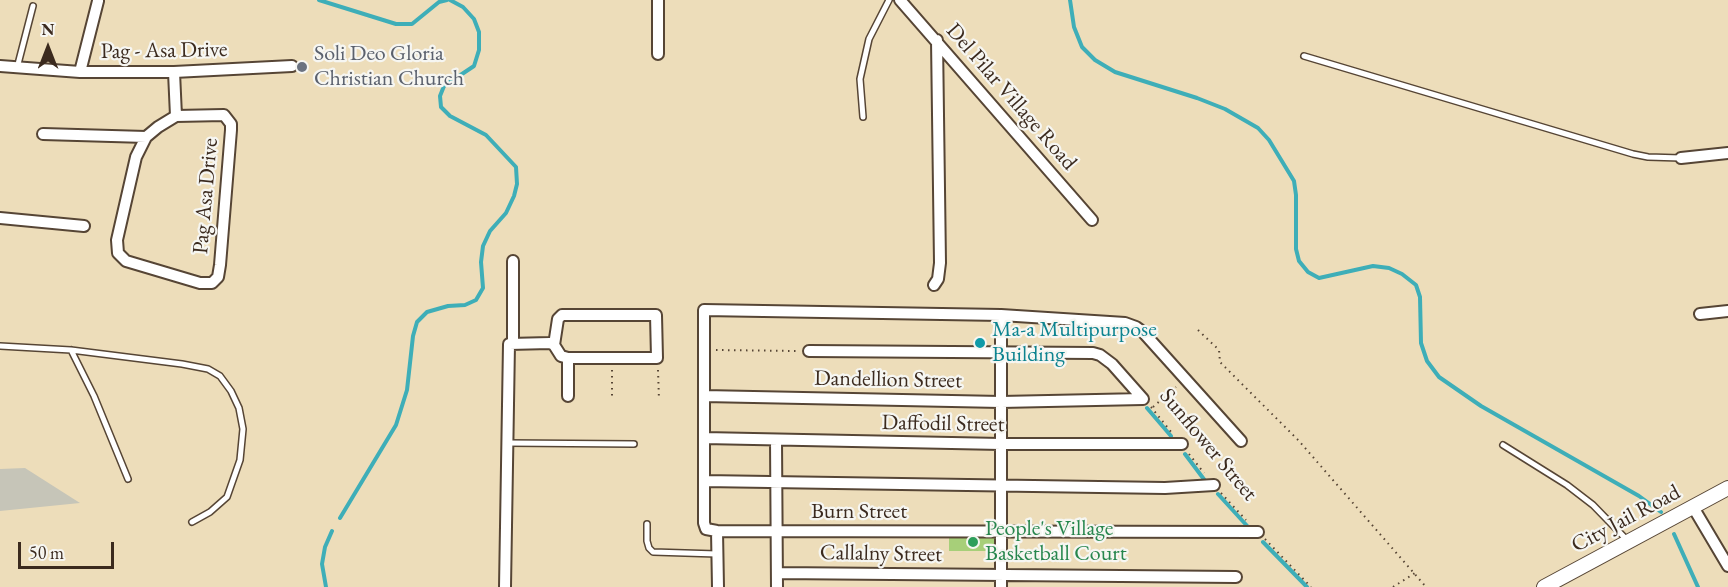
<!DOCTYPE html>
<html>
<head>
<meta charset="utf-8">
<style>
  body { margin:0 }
  #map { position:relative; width:1728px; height:587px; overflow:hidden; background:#edddba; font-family:"EB Garamond",serif }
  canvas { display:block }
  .north { position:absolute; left:18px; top:18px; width:60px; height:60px; -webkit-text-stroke:4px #f6f6f2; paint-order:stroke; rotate:0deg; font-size:16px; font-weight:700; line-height:24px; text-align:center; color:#3b2a1e }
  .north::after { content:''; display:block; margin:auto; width:21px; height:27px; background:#3b2a1e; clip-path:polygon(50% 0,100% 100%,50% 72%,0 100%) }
  .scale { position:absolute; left:18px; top:542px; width:96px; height:27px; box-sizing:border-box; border:3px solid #3b2a1e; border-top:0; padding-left:8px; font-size:18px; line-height:21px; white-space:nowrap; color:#3b2a1e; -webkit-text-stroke:4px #f6f6f2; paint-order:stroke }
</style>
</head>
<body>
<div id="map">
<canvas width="1728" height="587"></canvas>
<div class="north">N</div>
<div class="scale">50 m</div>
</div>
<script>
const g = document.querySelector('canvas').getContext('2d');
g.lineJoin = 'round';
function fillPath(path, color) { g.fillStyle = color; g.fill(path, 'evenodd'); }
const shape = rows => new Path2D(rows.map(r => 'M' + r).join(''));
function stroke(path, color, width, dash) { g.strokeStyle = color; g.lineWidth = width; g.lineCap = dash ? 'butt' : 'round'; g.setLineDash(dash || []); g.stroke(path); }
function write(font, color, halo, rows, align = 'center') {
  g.font = font + ' "EB Garamond",serif'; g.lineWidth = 4.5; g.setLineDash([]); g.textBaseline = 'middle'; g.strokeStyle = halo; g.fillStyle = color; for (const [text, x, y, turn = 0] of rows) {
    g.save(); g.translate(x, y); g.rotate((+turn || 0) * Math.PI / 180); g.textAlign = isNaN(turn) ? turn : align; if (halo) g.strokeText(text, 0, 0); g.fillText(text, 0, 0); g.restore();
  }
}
const industrial = shape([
  [25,468,80,503,0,511,0,469]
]);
const green = shape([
  [949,533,996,533,996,551,949,551]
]);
const stream = shape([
  [319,0,396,24,412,24,439,2,447,0],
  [1070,0,1074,27,1082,47,1095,60,1115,72,1197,98,1225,109,1258,128,1269,140,1294,181,1296,195,1296,249,1299,261,1308,272,1319,278,1373,266,1389,268,1402,274,1416,285,1420,297,1421,343,1427,361,1439,377,1481,406,1639,496,1661,512],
  [1147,408,1171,436],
  [1185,454,1206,482],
  [1218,494,1249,528],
  [340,518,396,425,407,390,413,336,417,322,427,312,448,306,465,305,476,300,483,288,481,262,483,246,490,231,506,213,514,196,517,184,516,167,486,135,450,116,441,107,440,96,444,86,474,66,479,50,479,32,474,19,463,7,450,0],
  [1674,534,1698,587],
  [1263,542,1307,587],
  [326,587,322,564,325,547,332,531]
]);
const path = shape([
  [1198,330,1219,350,1220,362,1299,441,1426,587],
  [716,350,797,351],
  [612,370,612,399],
  [658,370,659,400],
  [1151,407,1172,433],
  [1153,407,1176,387],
  [1189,454,1204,473],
  [1221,493,1246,520],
  [1265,539,1311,587],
  [1393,587,1415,573]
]);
const service = shape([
  [1304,56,1633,154,1648,157,1681,158],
  [17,68,33,6],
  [863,117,860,79,869,39,889,0],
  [0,346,71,350,182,364,208,369,220,376,231,391,239,408,243,429,240,460,227,497,210,512,192,522],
  [71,350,94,396,128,479],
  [507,443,634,444],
  [1503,445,1567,485,1593,505,1627,540],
  [647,524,647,541,649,548,653,552,717,554]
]);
const minor = shape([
  [658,0,658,54],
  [900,0,1092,220],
  [0,66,80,72,174,72,292,66],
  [80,72,98,1],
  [174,72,176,116],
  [43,134,146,137,158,127,176,116,224,115,231,124,231,130,220,265,218,277,212,283,200,283,126,261,118,253,117,240,136,157,146,137],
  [1681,158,1728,153],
  [0,218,84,226],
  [934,285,938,279,940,263,937,40],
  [1700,314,1728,311],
  [1001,315,1001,587],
  [513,343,513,261],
  [809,351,1093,353,1100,355,1112,364,1143,399],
  [568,358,568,396],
  [704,396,1001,402,1143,399],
  [704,438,1001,444,1182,444],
  [776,440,777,587],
  [1241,441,1143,332,1136,327,1125,323,1001,315,704,310,704,523,706,529,717,531,1258,532],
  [704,481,1165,488,1214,485],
  [1693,507,1728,566],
  [717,531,718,587],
  [777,573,1236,577],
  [505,587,509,344,550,343,554,345,561,356,568,358,657,358,656,315,562,315,558,319,554,345]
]);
const tertiary = shape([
  [1544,587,1728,488]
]);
const markers = [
  [302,67,6,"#6b7280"],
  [980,343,6,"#0f9aa8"],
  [973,542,6,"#2e9e5b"]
];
const streetNames = [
  ["Pag - Asa Drive",164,51,-1],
  ["Del Pilar Village Road",1011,97,49],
  ["Pag Asa Drive",206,196,-85],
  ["Dandellion Street",888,380,1],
  ["Daffodil Street",943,424,1],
  ["Sunflower Street",1208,445,50],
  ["Burn Street",859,512],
  ["City Jail Road",1626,519,-28],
  ["Callalny Street",881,554,1]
];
const worshipNames = [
  ["Soli Deo Gloria",314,54],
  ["Christian Church",314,79]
];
const cultureNames = [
  ["Ma-a Multipurpose",992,330],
  ["Building",992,355]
];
const leisureNames = [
  ["People's Village",985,529],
  ["Basketball Court",985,554]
];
fillPath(industrial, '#c6c5b8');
fillPath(green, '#a7cf79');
stroke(stream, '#3eaeb8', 4);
stroke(service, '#564535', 8);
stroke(minor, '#564535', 14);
stroke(tertiary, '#564535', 16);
stroke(path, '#564535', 2, [1.5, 4.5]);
stroke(service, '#fff', 5);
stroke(minor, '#fff', 10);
stroke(tertiary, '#fff', 14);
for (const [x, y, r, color] of markers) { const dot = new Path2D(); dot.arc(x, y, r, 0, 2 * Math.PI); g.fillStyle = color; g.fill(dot); stroke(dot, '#f6f6f2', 2); }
write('22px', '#3b2a1e', '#f6f6f2', streetNames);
write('22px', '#5b616d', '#f6f6f2', worshipNames, 'left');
write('22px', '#0d838f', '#f6f6f2', cultureNames, 'left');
write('22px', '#27864d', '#f6f6f2', leisureNames, 'left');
</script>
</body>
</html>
